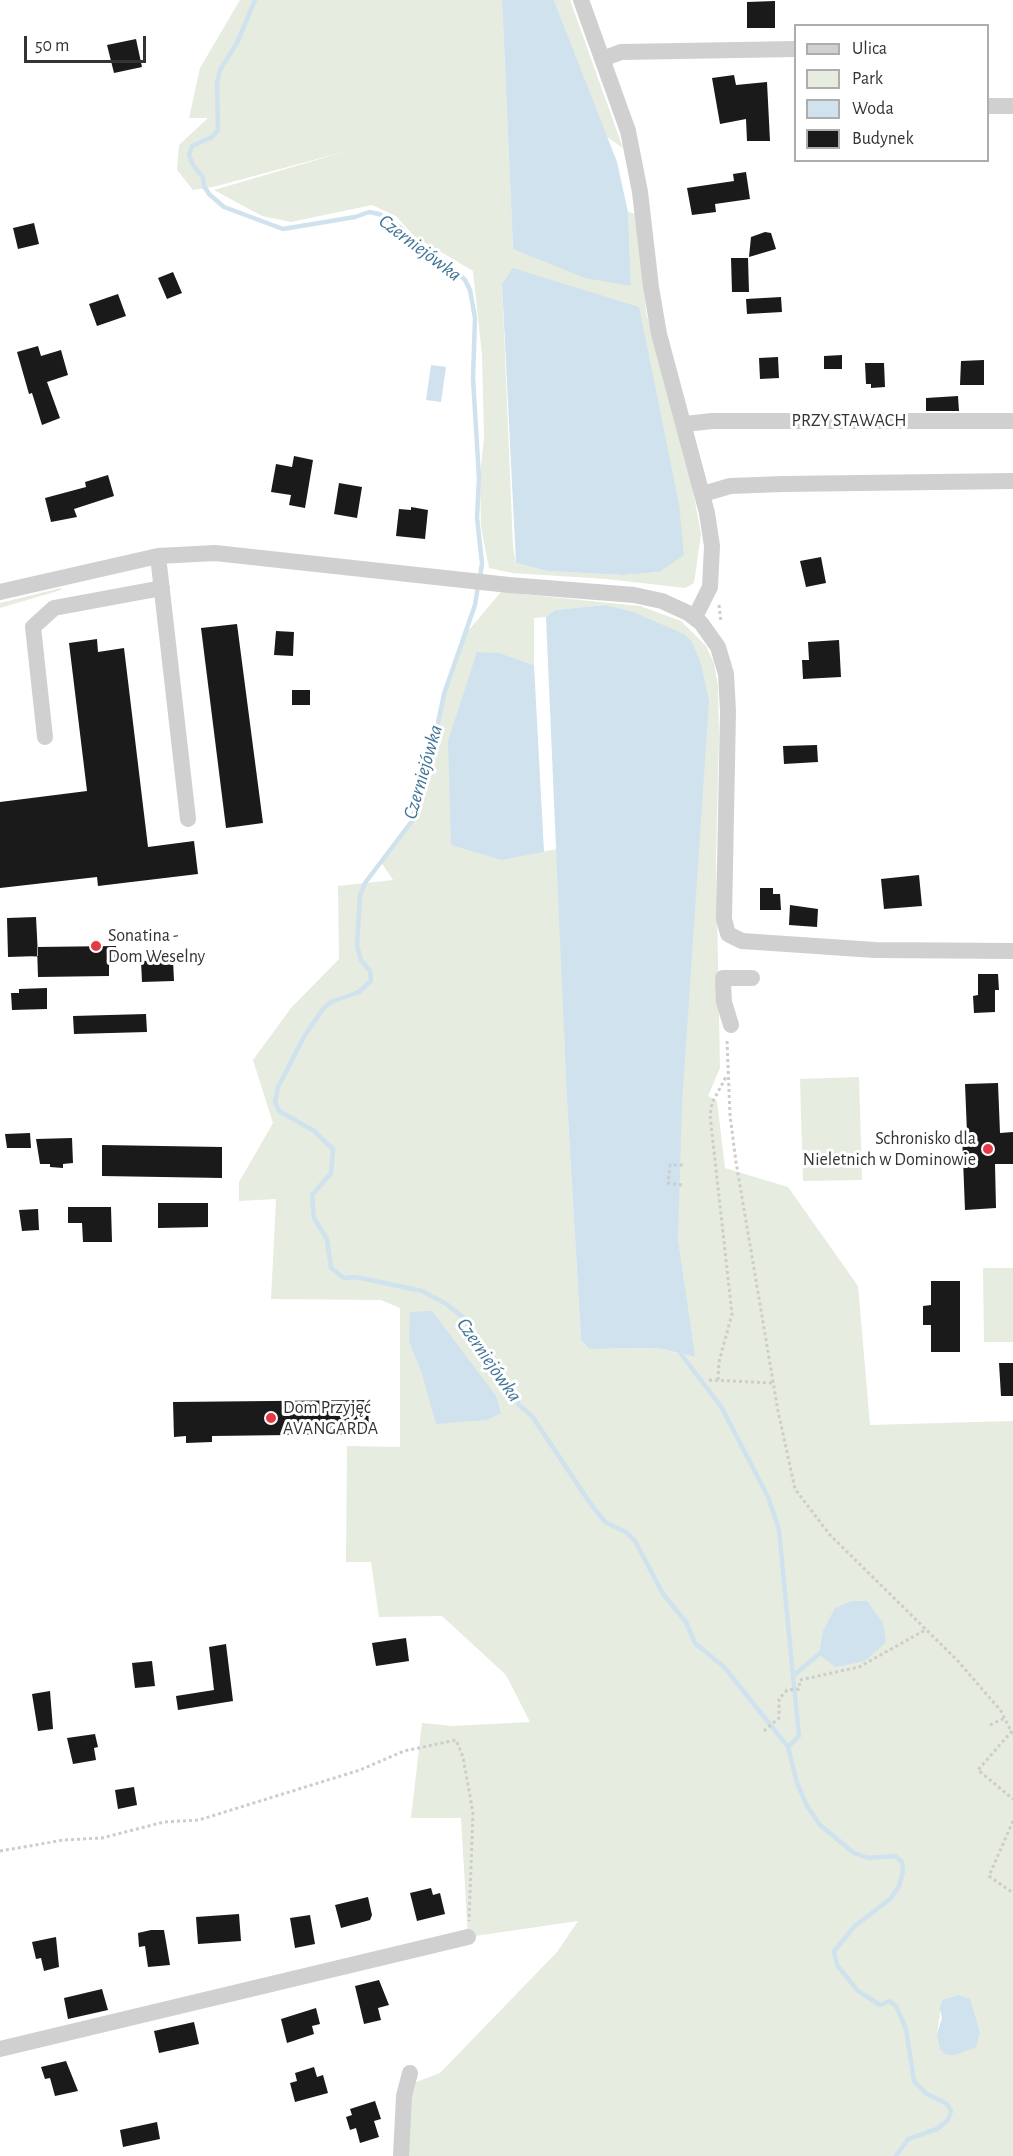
<!DOCTYPE html>
<html>
<head>
<meta charset="utf-8">
<style>
  body { margin:0 }
  #map { position:relative; width:1013px; height:2156px; overflow:hidden; background:#fff; font-family:"Alegreya Sans",sans-serif }
  canvas { display:block }
  .legend { position:absolute; left:794px; top:24px; width:195px; height:138px; box-sizing:border-box; background:#fff; border:2px solid #adadad; margin:0; padding:8px 10px; list-style:none; font-size:18px; color:#333 }
  .legend li { display:flex; align-items:center; gap:12px; height:30px }
  .legend b { width:30px; border:2px solid #adadad }
  .scale { position:absolute; left:24px; top:36px; width:122px; height:27px; box-sizing:border-box; border:3px solid #333; border-top:0; padding-left:8px; font-size:18px; line-height:21px; white-space:nowrap; color:#333; -webkit-text-stroke:4px #fff; paint-order:stroke }
</style>
</head>
<body>
<div id="map">
<canvas width="1013" height="2156"></canvas>
<ul class="legend">
<li><b style="height:8px;background:#d0d0d0"></b>Ulica</li>
<li><b style="height:16px;background:#e6ecdf"></b>Park</li>
<li><b style="height:16px;background:#cfe2ee"></b>Woda</li>
<li><b style="height:16px;background:#1a1a1a"></b>Budynek</li>
</ul>
<div class="scale">50 m</div>
</div>
<script>
const g = document.querySelector('canvas').getContext('2d');
g.lineJoin = 'round';
function fillPath(path, color) { g.fillStyle = color; g.fill(path, 'evenodd'); }
const shape = rows => new Path2D(rows.map(r => 'M' + r).join(''));
function stroke(path, color, width, dash) { g.strokeStyle = color; g.lineWidth = width; g.lineCap = dash ? 'butt' : 'round'; g.setLineDash(dash || []); g.stroke(path); }
function write(font, color, halo, rows, align = 'center') {
  g.font = font + ' "Alegreya Sans",sans-serif'; g.lineWidth = 6; g.setLineDash([]); g.textBaseline = 'middle'; g.strokeStyle = halo; g.fillStyle = color; for (const [text, x, y, turn = 0] of rows) {
    g.save(); g.translate(x, y); g.rotate((+turn || 0) * Math.PI / 180); g.textAlign = isNaN(turn) ? turn : align; if (halo) g.strokeText(text, 0, 0); g.fillText(text, 0, 0); g.restore();
  }
}
const green = shape([
  [240,0,502,0,513,249,631,286,628,212,637,214,646,312,688,464,701,534,694,583,685,588,607,579,512,573,489,568,481,527,480,477,484,437,482,355,473,271,414,236,396,216,372,205,291,222,262,216,214,190,347,151,213,187,193,190,177,170,179,145,208,118,189,118,200,68],
  [502,284,659,572,623,575,547,571,516,563,513,547],
  [554,0,570,0,623,148,607,137],
  [61,588,61,590,0,608,0,603],
  [501,592,640,606,681,621,706,646,714,663,718,686,719,736,716,858,720,1068,708,1096,717,1101,725,1168,788,1187,858,1286,870,1425,1013,1421,1013,2156,404,2156,403,2087,440,2073,557,1952,578,1921,468,1937,461,1818,411,1818,422,1723,453,1726,530,1722,506,1675,442,1616,379,1617,371,1562,346,1562,347,1446,400,1447,400,1308,381,1300,271,1299,276,1199,239,1201,239,1182,273,1123,253,1060,291,1008,339,959,338,886,393,880,381,862,412,821,427,754,462,638],
  [605,605,678,1238,694,1357,658,1348,589,1349,581,1340,567,1102,557,849,502,860,500,653,534,665,534,618,546,617,555,610],
  [409,1342,487,1420,422,1374],
  [958,1995,975,2017,980,2031,937,2034,942,2000],
  [859,1077,862,1180,803,1181,800,1079],
  [983,1268,1013,1268,1013,1342,984,1342]
]);
const water = shape([
  [502,0,554,0,617,162,628,212,631,286,585,278,513,249],
  [513,268,639,307,679,504,684,555,659,572,623,575,547,571,516,563,502,284],
  [431,365,446,367,441,402,426,400],
  [605,605,633,612,684,634,692,642,701,664,709,701,682,1104,678,1238,695,1357,658,1348,589,1349,581,1340,567,1102,546,617,555,610],
  [477,652,500,653,534,665,544,852,502,860,451,845,448,741],
  [432,1311,496,1396,501,1413,487,1420,436,1424,422,1374,409,1342,410,1312],
  [852,1601,867,1601,883,1623,886,1642,865,1661,835,1667,819,1654,823,1631,835,1608],
  [958,1995,970,1999,980,2032,976,2047,955,2055,946,2055,940,2049,937,2034,942,2018,940,2009,942,2000]
]);
const stream = shape([
  [255,0,237,43,220,70,217,83,218,130,212,137,192,146,189,155,193,165,203,178,204,186,209,194,224,207,283,229,355,217,369,212,379,214,401,228,416,245,448,264,465,280,470,290,475,318,473,378,479,478,477,518,482,563,480,578],
  [478,586,475,605,444,694,437,728,427,754,412,821,365,883,360,895,357,946,361,960,370,971,371,981,359,992,331,1002,323,1009,305,1035,278,1087,275,1102,279,1111,314,1131,333,1149,331,1173,312,1195,314,1218,327,1239,331,1268,344,1278,356,1277,422,1291,445,1303,463,1317,482,1347,500,1369,519,1405,532,1416,590,1503,605,1522,626,1532,635,1541,663,1594,686,1622,695,1643,725,1668,788,1747,797,1783,807,1806,820,1825,854,1853,868,1858,895,1856,902,1862,903,1871,899,1886,890,1899,855,1926,834,1951,837,1965,858,1991,880,2005,889,2001,896,2006,906,2029,914,2081,927,2094,947,2104,951,2111,948,2120,937,2129,908,2139,896,2156],
  [681,1354,722,1408,768,1497,779,1530,793,1676],
  [788,1747,799,1736,793,1676,819,1654]
]);
const building = shape([
  [775,1,775,28,747,28,747,2],
  [136,39,142,67,114,73,107,45],
  [734,75,736,85,767,82,770,141,747,141,746,119,720,124,712,78],
  [746,172,750,199,715,204,716,212,692,215,687,188,734,181,733,174],
  [34,223,39,244,18,249,13,228],
  [765,232,771,233,776,249,749,257,751,237],
  [731,258,748,258,749,292,732,292],
  [173,272,182,293,167,299,158,278],
  [118,294,126,316,97,326,89,304],
  [781,297,782,312,747,314,746,299],
  [38,346,41,356,61,350,68,375,47,382,60,418,42,425,32,393,29,394,17,352],
  [842,355,842,369,824,369,824,356],
  [778,357,779,378,760,379,759,358],
  [984,360,984,385,960,385,961,361],
  [865,363,884,363,885,387,871,388,871,384,866,384],
  [958,396,959,411,926,411,926,398],
  [294,456,313,460,305,508,289,505,291,495,271,492,276,464,292,467],
  [108,475,114,496,74,509,77,517,51,522,45,498,86,487,85,482],
  [339,483,362,487,357,518,334,514],
  [411,507,428,510,425,539,396,536,399,509,411,510],
  [821,557,826,583,806,587,800,561],
  [237,624,263,823,226,828,201,628],
  [276,631,294,632,293,656,274,655],
  [97,639,98,652,124,648,148,847,194,841,198,874,98,886,97,877,0,888,0,802,87,791,69,643],
  [839,640,841,677,803,679,802,660,809,660,808,642],
  [292,690,310,690,310,705,292,705],
  [817,745,818,762,784,764,783,746],
  [919,875,922,906,884,909,881,879],
  [760,888,773,888,773,894,780,894,781,910,760,910],
  [790,905,818,909,817,927,789,925],
  [36,917,38,956,8,957,7,918],
  [116,946,116,964,109,964,109,976,38,977,37,947],
  [173,960,174,981,142,982,141,961],
  [978,974,998,974,999,990,995,990,995,1012,974,1013,973,996,978,995],
  [47,988,47,1009,12,1010,11,993,19,993,19,989],
  [146,1014,147,1032,74,1034,73,1016],
  [998,1083,1000,1133,1013,1132,1013,1164,995,1164,996,1208,965,1210,962,1134,967,1133,965,1084],
  [30,1133,31,1148,7,1148,5,1134],
  [72,1138,73,1163,63,1164,63,1168,50,1167,50,1164,40,1164,36,1139],
  [102,1145,222,1147,222,1178,102,1176],
  [158,1203,208,1203,208,1227,158,1228],
  [68,1207,111,1207,112,1242,83,1242,82,1223,68,1223],
  [38,1209,39,1230,22,1231,19,1210],
  [931,1281,960,1281,960,1352,931,1352,931,1325,923,1325,923,1306,931,1305],
  [999,1363,1013,1363,1013,1396,1001,1396],
  [368,1400,369,1434,212,1436,212,1442,186,1443,186,1436,174,1437,173,1402],
  [406,1638,409,1661,376,1666,372,1643],
  [226,1644,233,1701,178,1710,176,1696,214,1690,209,1647],
  [152,1661,155,1686,135,1688,132,1663],
  [50,1691,53,1729,38,1731,32,1694],
  [95,1734,98,1747,94,1748,96,1760,73,1764,67,1738],
  [134,1787,137,1805,118,1809,115,1790],
  [431,1888,433,1895,440,1893,445,1914,417,1921,410,1893],
  [368,1897,372,1915,370,1920,341,1928,335,1905],
  [239,1914,241,1941,198,1944,196,1917],
  [310,1915,315,1944,295,1948,290,1918],
  [151,1930,164,1930,170,1965,148,1967,145,1946,139,1947,138,1933],
  [56,1937,59,1967,44,1971,41,1958,36,1959,32,1942],
  [379,1980,389,2005,378,2008,381,2020,364,2024,355,1986],
  [102,1989,108,2010,68,2019,64,1998],
  [316,2008,320,2024,312,2026,314,2034,287,2043,281,2019],
  [194,2022,199,2044,159,2053,154,2031],
  [66,2061,78,2091,55,2096,50,2078,45,2079,41,2067],
  [314,2067,317,2077,323,2075,328,2093,295,2102,290,2083,297,2081,295,2073],
  [375,2101,381,2119,374,2121,379,2137,360,2143,356,2128,350,2130,346,2117,352,2115,350,2109],
  [157,2122,160,2139,123,2147,120,2130]
]);
const path = shape([
  [719,605,721,622],
  [727,1041,730,1115,736,1162,778,1411,795,1489,830,1535,958,1661,1001,1711,1013,1735],
  [682,1185,668,1183,670,1165,684,1165],
  [709,1380,773,1383],
  [718,1380,719,1362,732,1314,710,1115,712,1103,727,1075],
  [990,1725,1005,1718],
  [764,1731,779,1718,779,1699,787,1690,799,1689,800,1680,859,1667,927,1629],
  [1012,1731,978,1770,1013,1799],
  [1013,1821,989,1876,1013,1893],
  [0,1851,64,1840,102,1838,164,1822,199,1820,360,1770,404,1751,456,1740,463,1757,473,1813,469,1921]
]);
const minor = shape([
  [581,0,628,131,640,192,651,287,659,334,707,513,712,546,710,587,695,617],
  [602,59,621,52,796,49],
  [988,106,1013,106],
  [685,424,712,421,1013,421],
  [703,494,730,486,783,484,1013,481],
  [158,556,188,819],
  [0,592,158,556,215,553,509,585,634,595,662,601,688,613,701,623,718,647,726,674,728,711,724,919,728,934,742,941,875,950,1013,951],
  [45,737,33,627,54,608,162,588],
  [723,978,752,978],
  [723,983,724,1002,731,1025],
  [0,2049,468,1937],
  [401,2156,404,2096,410,2073]
]);
const markers = [
  [96,946,6,"#e63946"],
  [988,1149,6,"#e63946"],
  [271,1418,6,"#e63946"]
];
const streetNames = [
  ["PRZY STAWACH",849,421]
];
const poiNames = [
  ["Sonatina -",108,936],
  ["Dom Weselny",108,957],
  ["Schronisko dla",976,1139,"right"],
  ["Nieletnich w Dominowie",976,1160,"right"],
  ["Dom Przyjęć",283,1408],
  ["AVANGARDA",283,1429]
];
const waterNames = [
  ["Czerniejówka",420,248,37],
  ["Czerniejówka",423,772,-74],
  ["Czerniejówka",489,1360,55]
];
fillPath(green, '#e6ecdf');
fillPath(water, '#cfe2ee');
stroke(stream, '#cfe2ee', 4.5);
fillPath(building, '#1a1a1a');
stroke(path, '#cdcdcd', 3, [3, 3]);
stroke(minor, '#d0d0d0', 16);
for (const [x, y, r, color] of markers) { const dot = new Path2D(); dot.arc(x, y, r, 0, 2 * Math.PI); g.fillStyle = color; g.fill(dot); stroke(dot, '#fff', 2); }
write('18px', '#333', '#fff', streetNames);
write('18px', '#333', '#fff', poiNames, 'left');
write('italic 20px', '#3f7597', '#fff', waterNames);
</script>
</body>
</html>
